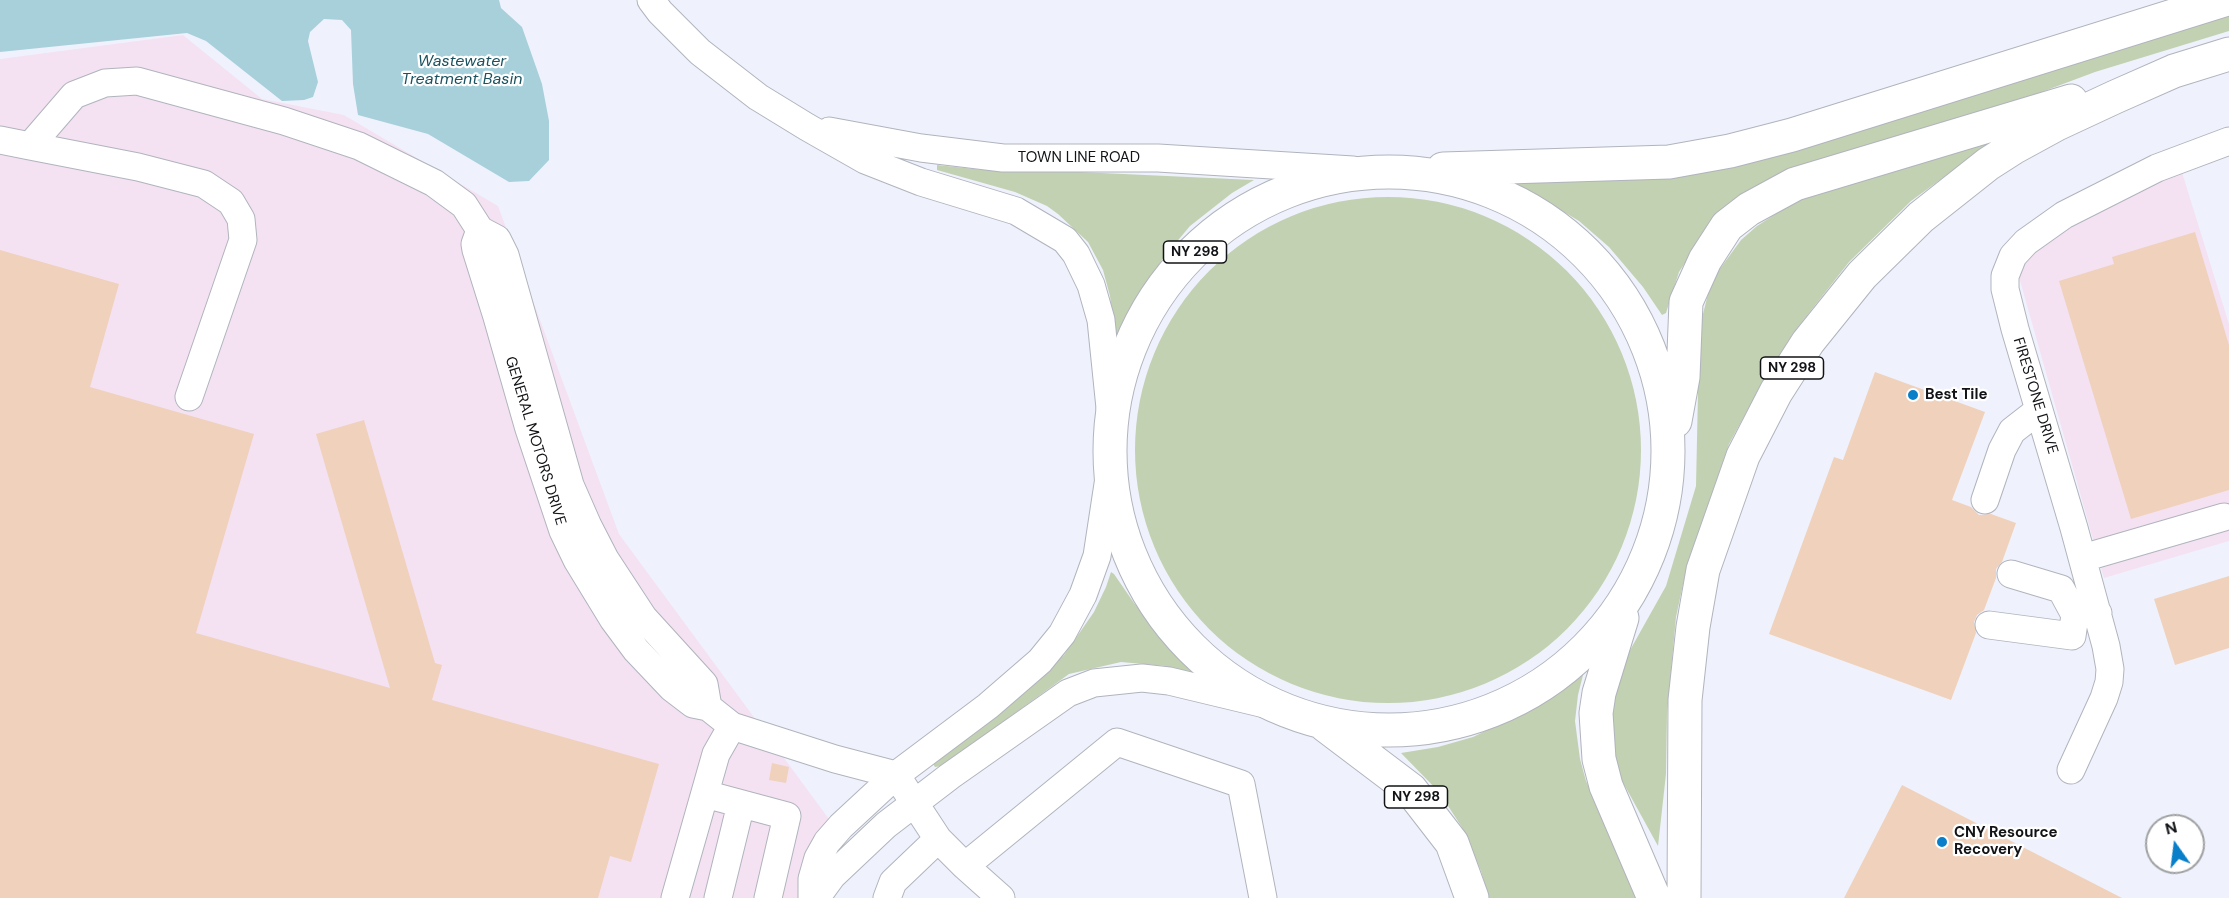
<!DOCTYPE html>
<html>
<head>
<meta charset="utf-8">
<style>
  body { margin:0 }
  #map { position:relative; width:2229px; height:898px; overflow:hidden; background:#eff2fc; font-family:"DM Sans",sans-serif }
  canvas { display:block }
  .north { position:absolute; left:2145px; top:814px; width:60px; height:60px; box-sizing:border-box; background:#fff; border:2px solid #a0a1a2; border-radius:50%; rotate:346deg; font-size:16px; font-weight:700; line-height:24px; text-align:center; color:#121316 }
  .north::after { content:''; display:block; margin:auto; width:21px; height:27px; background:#087fc8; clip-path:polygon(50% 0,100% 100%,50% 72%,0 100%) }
</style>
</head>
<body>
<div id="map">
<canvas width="2229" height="898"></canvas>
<div class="north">N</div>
</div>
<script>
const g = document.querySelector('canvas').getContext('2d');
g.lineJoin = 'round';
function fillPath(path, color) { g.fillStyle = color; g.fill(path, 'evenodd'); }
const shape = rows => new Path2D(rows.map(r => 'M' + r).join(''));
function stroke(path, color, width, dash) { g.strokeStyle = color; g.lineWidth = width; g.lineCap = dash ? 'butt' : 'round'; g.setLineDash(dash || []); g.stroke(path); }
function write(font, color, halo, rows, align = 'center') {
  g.font = font + ' "DM Sans",sans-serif'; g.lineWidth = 4.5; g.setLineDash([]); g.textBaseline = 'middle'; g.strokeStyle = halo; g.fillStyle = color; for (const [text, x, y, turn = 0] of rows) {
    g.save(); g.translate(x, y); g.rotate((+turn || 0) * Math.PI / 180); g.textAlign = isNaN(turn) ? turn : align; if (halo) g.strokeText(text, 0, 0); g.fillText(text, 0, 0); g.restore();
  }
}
const industrial = shape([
  [183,35,262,99,344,115,498,206,619,534,843,838,829,898,0,898,0,59],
  [2181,169,2229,324,2229,541,2104,578,2017,270,2031,247]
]);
const green = shape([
  [2229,11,2229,31,2095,72,1967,120,1694,249,1679,272,1666,313,1662,315,1643,287,1609,247,1579,221,1529,191,1495,177,1588,178],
  [2000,136,1911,201,1849,262,1794,332,1760,387,1729,444,1685,575,1676,617,1667,714,1666,774,1658,846,1615,768,1607,727,1615,677,1666,586,1696,486,1698,392,1697,352,1701,322,1709,290,1719,270,1741,240,1757,226,1785,208,1800,200],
  [937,165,984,170,1036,170,1254,180,1232,193,1190,226,1164,257,1140,293,1119,340,1115,334,1110,296,1103,270,1088,242,1058,214,1047,206,1015,192,937,170],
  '1135 450a253 253 0 1 1 506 0a253 253 0 1 1-506 0Z',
  [1111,572,1114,574,1134,603,1165,639,1201,675,1196,676,1166,666,1121,662,1069,674,942,766,935,767,933,764,964,734,1064,655,1094,612,1106,587],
  [1584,671,1578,695,1575,721,1580,759,1586,781,1623,858,1637,898,1489,898,1481,871,1463,829,1439,792,1401,753,1438,747,1473,737,1543,703]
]);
const water = shape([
  [0,0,499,0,501,8,522,27,542,84,549,121,549,160,529,181,509,182,428,134,358,115,353,84,351,30,342,20,324,19,310,32,308,41,318,82,313,97,304,100,282,101,206,41,187,33,0,52]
]);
const building = shape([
  [2195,232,2229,345,2229,490,2131,519,2059,281,2114,264,2112,257],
  [0,250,119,284,90,387,254,434,196,633,390,688,316,434,364,420,435,663,442,665,432,700,659,764,631,862,610,856,598,898,0,898],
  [1875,372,1985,412,1952,500,1971,507,1979,515,1991,514,2016,523,2002,562,1996,569,1996,578,1984,610,1977,615,1974,622,1976,633,1951,700,1769,634,1834,457,1843,460],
  [2229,576,2229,648,2175,665,2154,599],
  [772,763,789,767,786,783,769,780],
  [1902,785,2122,898,1844,898]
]);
const minor = shape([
  [651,0,660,12,700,52,758,97,807,127,865,160,921,182,1016,211,1065,240,1076,254,1091,285,1101,320,1110,408],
  [829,131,921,148,1003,158,1158,158,1353,170],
  [0,140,30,146,74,95,105,83,137,81,284,121,359,146,434,183,464,205,480,230],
  [30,146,138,167,204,184,231,202,241,219,243,240,189,397],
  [1985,500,2002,450,2012,431,2039,410],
  [2083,558,2224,517],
  [2011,574,2061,589,2075,615],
  [1989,625,2072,636,2075,615,2098,613],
  [708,707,704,684,643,617,605,559,588,526,570,485,505,255,497,239,480,230,475,244,476,250,497,317,529,429,563,531,577,560,613,619,636,650,672,688,693,704,708,707,732,726,835,759,896,775,938,839,965,866,1117,742,1241,784,1263,898],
  [2071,770,2104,698,2109,682,2110,669,2106,646,2074,528,2015,329,2005,289,2005,276,2013,256,2026,242,2064,215,2157,168,2229,141],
  [705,794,787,816,768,898],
  [965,866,1001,898],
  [675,898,716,754,732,726],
  [718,898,741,804],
  [812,898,812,879,818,858,827,842,841,826,896,775,988,706,1040,661,1062,634,1083,595,1097,556,1110,471],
  [816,898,832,876,886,825,950,776,1068,693,1094,683,1142,678,1169,681,1269,705],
  [887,898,893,882,938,839]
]);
const major = shape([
  [1443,169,1669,162,1730,151,1792,135,2224,0],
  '1110 451a279 279 0 1 1 558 0a279 279 0 1 1-558 0Z',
  [1675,421,1683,377,1686,302,1705,260,1727,226,1749,209,1795,184,2071,101],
  [1622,618,1599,693,1596,713,1599,759,1606,786,1654,898],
  [1325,725,1411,790,1452,843,1472,898],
  [1684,898,1685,700,1693,627,1703,570,1743,456,1776,392,1808,342,1862,275,1921,217,1988,164,2013,148,2057,124,2115,97,2174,71,2229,54]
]);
const markers = [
  [1913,395,6,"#087fc8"],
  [1942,842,6,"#087fc8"]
];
const shields = [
  [1195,252,63],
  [1792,368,63],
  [1416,797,63]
];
const shieldNames = [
  ["NY 298",1195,252],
  ["NY 298",1792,368],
  ["NY 298",1416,797]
];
const streetNames = [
  ["TOWN LINE ROAD",1079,158],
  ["FIRESTONE DRIVE",2035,396,73],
  ["GENERAL MOTORS DRIVE",535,441,73]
];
const poiNames = [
  ["Best Tile",1925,395],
  ["CNY Resource",1954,833],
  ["Recovery",1954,850]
];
const waterNames = [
  ["Wastewater",462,62],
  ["Treatment Basin",462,80]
];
fillPath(industrial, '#f4e2f3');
fillPath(green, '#c2d1b2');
fillPath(water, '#a7d0db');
fillPath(building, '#f0d1bb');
stroke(minor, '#b0b4bd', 29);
stroke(major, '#b0b4bd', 35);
stroke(minor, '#fff', 27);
stroke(major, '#fff', 33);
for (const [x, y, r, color] of markers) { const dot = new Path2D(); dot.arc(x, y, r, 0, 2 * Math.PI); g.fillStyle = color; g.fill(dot); stroke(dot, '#fff', 2); }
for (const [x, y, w] of shields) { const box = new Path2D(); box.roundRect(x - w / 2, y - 11, w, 22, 4.5); g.fillStyle = '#fff'; g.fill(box); stroke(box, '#121316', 1.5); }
write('bold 14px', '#121316', null, shieldNames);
write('15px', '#121316', '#fff', streetNames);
write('bold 15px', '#121316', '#fff', poiNames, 'left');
write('italic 16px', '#1b525f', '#fff', waterNames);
</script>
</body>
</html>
